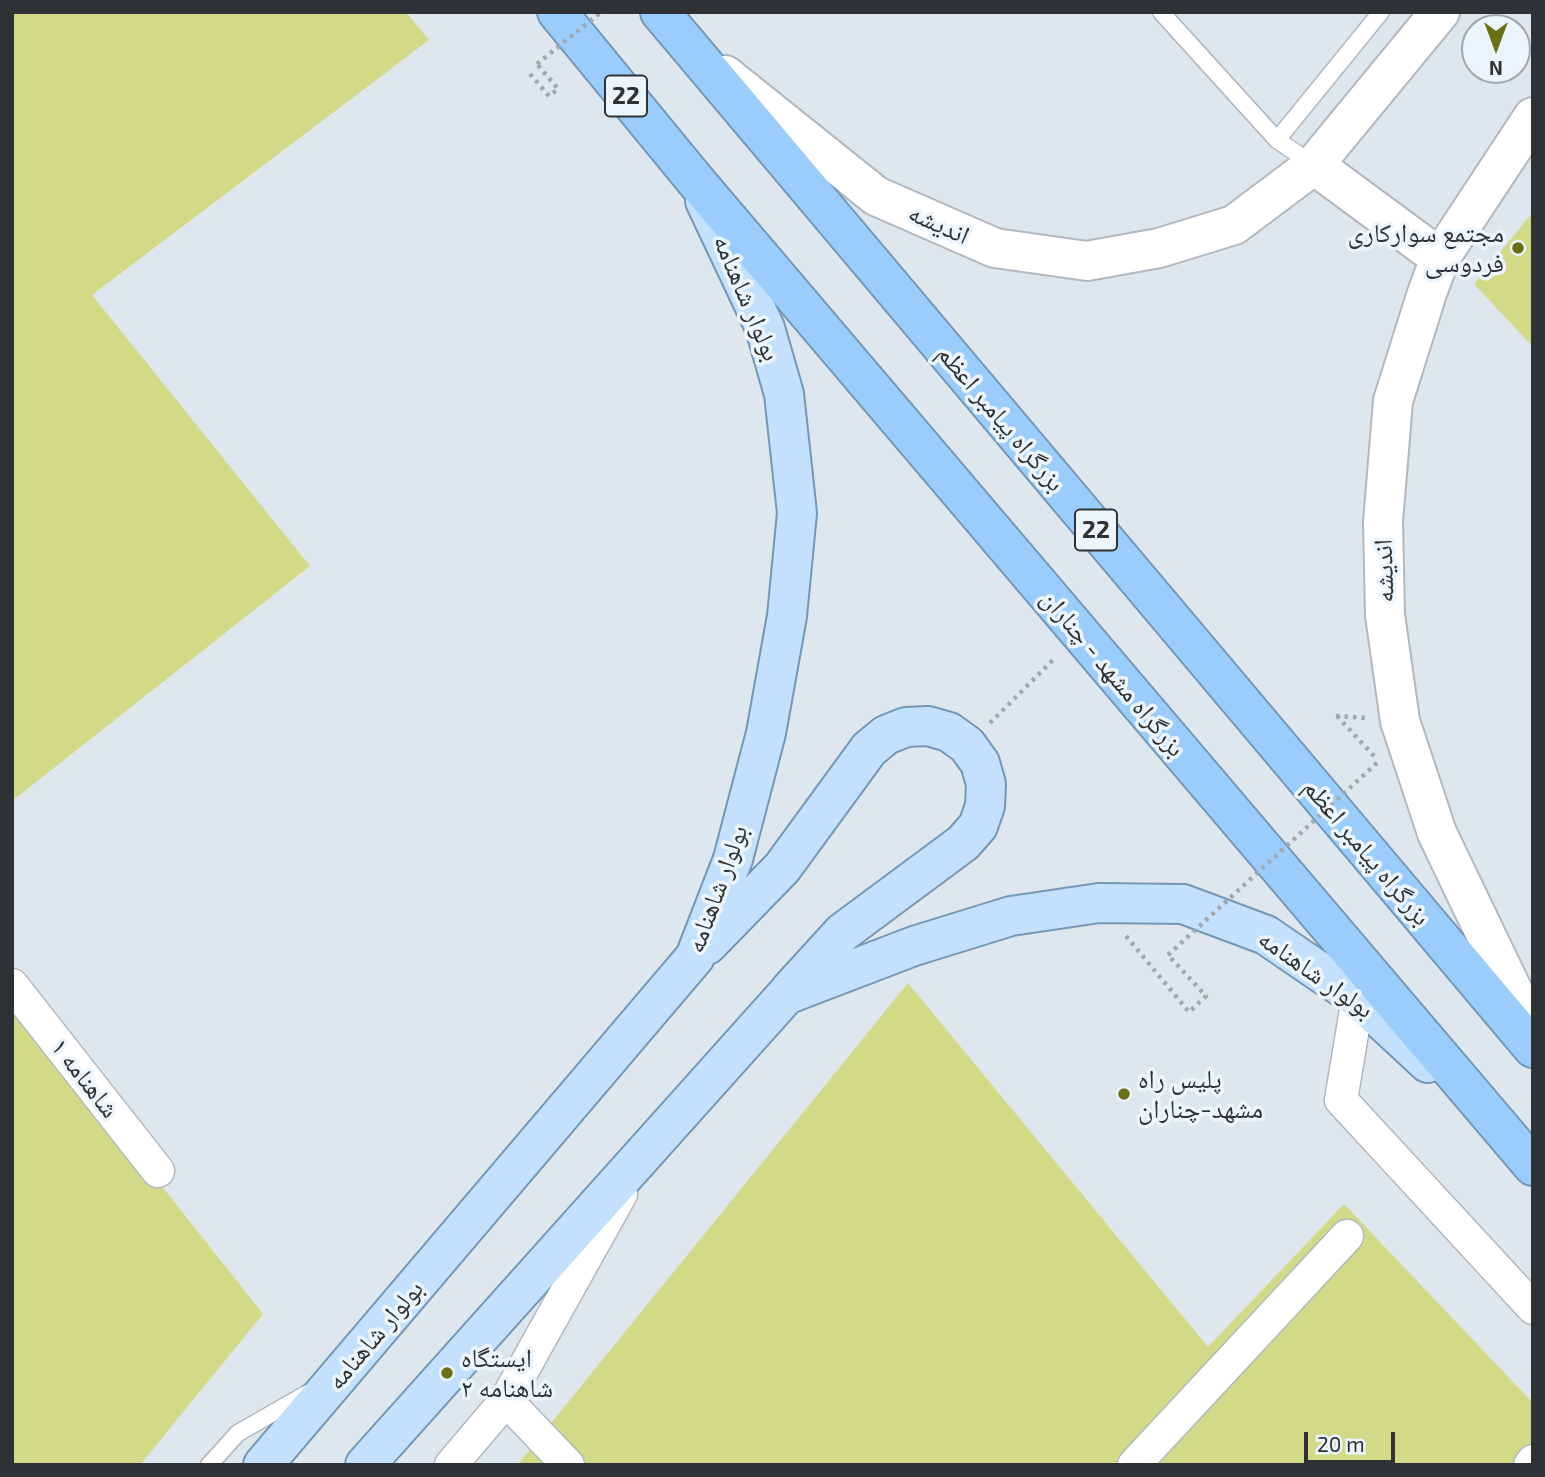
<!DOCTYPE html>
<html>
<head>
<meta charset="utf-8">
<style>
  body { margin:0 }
  #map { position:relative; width:1545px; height:1477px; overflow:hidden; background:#dfe7ee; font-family:"Exo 2",sans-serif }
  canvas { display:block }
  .frame { position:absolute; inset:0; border:14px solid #2f3235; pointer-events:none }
  .north { position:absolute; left:1461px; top:14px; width:70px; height:70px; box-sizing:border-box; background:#ecf4fc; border:2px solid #a0a6ac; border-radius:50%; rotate:180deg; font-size:19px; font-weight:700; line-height:28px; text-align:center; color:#2f3235 }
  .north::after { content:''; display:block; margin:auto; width:24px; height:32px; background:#6b7016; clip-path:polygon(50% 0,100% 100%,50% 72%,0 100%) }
  .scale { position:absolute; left:1304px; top:1432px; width:91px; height:32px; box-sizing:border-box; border:4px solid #2f3235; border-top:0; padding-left:9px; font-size:21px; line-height:24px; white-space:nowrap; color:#2f3235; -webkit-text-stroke:5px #ecf4fc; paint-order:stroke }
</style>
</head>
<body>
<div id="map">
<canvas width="1545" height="1477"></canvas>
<div class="frame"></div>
<div class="north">N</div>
<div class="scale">20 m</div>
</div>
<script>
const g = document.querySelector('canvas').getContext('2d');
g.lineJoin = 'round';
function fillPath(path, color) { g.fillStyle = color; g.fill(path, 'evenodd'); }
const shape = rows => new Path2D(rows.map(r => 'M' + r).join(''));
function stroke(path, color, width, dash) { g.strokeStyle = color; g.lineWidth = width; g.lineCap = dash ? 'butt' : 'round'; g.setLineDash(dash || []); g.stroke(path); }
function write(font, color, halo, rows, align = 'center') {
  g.font = font + ' "Exo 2","Noto Naskh Arabic",sans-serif'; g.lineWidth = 7; g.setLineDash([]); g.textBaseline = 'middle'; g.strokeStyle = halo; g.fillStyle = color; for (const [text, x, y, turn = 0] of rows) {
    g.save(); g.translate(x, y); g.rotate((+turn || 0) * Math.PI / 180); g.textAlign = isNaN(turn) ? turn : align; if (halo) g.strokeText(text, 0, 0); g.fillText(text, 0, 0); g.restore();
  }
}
const green = shape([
  [12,12,406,12,429,40,92,295,310,566,12,801],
  [1533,212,1533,347,1474,284],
  [908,983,1208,1347,1344,1204,1533,1403,1533,1465,517,1465],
  [12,997,263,1314,140,1465,12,1465]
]);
const path = shape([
  [530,74,549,96,558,89,537,64],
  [1336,716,1367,718],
  [1337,716,1374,756],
  [990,723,1056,657],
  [1126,936,1189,1012,1206,996,1168,955]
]);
const lane = shape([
  [1161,12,1277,140,1314,165],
  [1277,140,1381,12],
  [209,1465,238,1433,308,1393]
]);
const street = shape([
  [12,985,158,1171],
  [1358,998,1341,1100,1533,1308],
  [506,1400,568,1465],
  [451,1465,506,1400,621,1194],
  [1134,1465,1347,1236],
  [1530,1465,1533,1461]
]);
const secondary = shape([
  [725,75,876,196,995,248,1087,261,1159,248,1234,225,1314,165,1440,12],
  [1533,117,1440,258,1427,293,1393,401,1383,522,1385,615,1400,721,1437,833,1533,1033],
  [1314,165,1440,258]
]);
const primary = shape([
  [707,945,782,868,869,749,886,735,906,727,928,726,949,732,967,745,980,763,986,784,985,806,978,826,963,843,843,932,790,990],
  [263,1465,695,957,733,859,766,733,787,616,797,513,784,394,765,328,705,201],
  [365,1465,786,995,914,946,1011,916,1099,903,1183,904,1266,935,1358,998,1428,1063]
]);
const highway = shape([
  [557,12,695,180,1533,1166],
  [660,12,1533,1048]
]);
const pathBridge = shape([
  [537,64,601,12],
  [1168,955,1379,761]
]);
const markers = [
  [1518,248,7,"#6b7016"],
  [1124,1094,7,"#6b7016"],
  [447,1373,7,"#6b7016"]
];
const shields = [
  [626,96,42],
  [1096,530,42]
];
const shieldNames = [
  ["22",626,96],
  ["22",1096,530]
];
const streetNames = [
  ["اندیشه",939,224,24],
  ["بولوار شاهنامه",747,298,67],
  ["بزرگراه پیامبر اعظم",1001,418,50],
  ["اندیشه",1384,571,-92],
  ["بزرگراه مشهد - چناران",1113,673,50],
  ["بزرگراه پیامبر اعظم",1367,852,50],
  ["بولوار شاهنامه",717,889,-70],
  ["بولوار شاهنامه",1316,974,35],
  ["شاهنامه ۱",85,1078,52],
  ["بولوار شاهنامه",375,1335,-50]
];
const poiNames = [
  ["مجتمع سوارکاری",1504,233,"right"],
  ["فردوسی",1504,263,"right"],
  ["پلیس راه",1138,1079],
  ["مشهد-چناران",1138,1109],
  ["ایستگاه",461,1358],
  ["شاهنامه ۲",461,1388]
];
fillPath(green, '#d2da87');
stroke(lane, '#b1b8bf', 19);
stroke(street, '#b1b8bf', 35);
stroke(secondary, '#b1b8bf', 42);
stroke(primary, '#7597b6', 42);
stroke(highway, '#7597b6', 42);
stroke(path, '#a1a7ad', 4.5, [3.5, 5]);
stroke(lane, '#fff', 16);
stroke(street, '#fff', 32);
stroke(secondary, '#fff', 38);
stroke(primary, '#c3e1fd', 38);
stroke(highway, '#9bcdfc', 38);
stroke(pathBridge, '#a1a7ad', 4.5, [3.5, 5]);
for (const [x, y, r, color] of markers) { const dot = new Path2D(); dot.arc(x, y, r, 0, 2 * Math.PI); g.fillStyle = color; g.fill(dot); stroke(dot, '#ecf4fc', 2.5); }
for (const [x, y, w] of shields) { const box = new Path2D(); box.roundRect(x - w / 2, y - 20.5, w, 41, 5); g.fillStyle = '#ecf4fc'; g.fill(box); stroke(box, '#2f3235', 2); }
write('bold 24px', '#2f3235', null, shieldNames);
write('26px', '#2f3235', '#ecf4fc', streetNames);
write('26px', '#2f3235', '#ecf4fc', poiNames, 'left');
</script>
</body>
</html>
